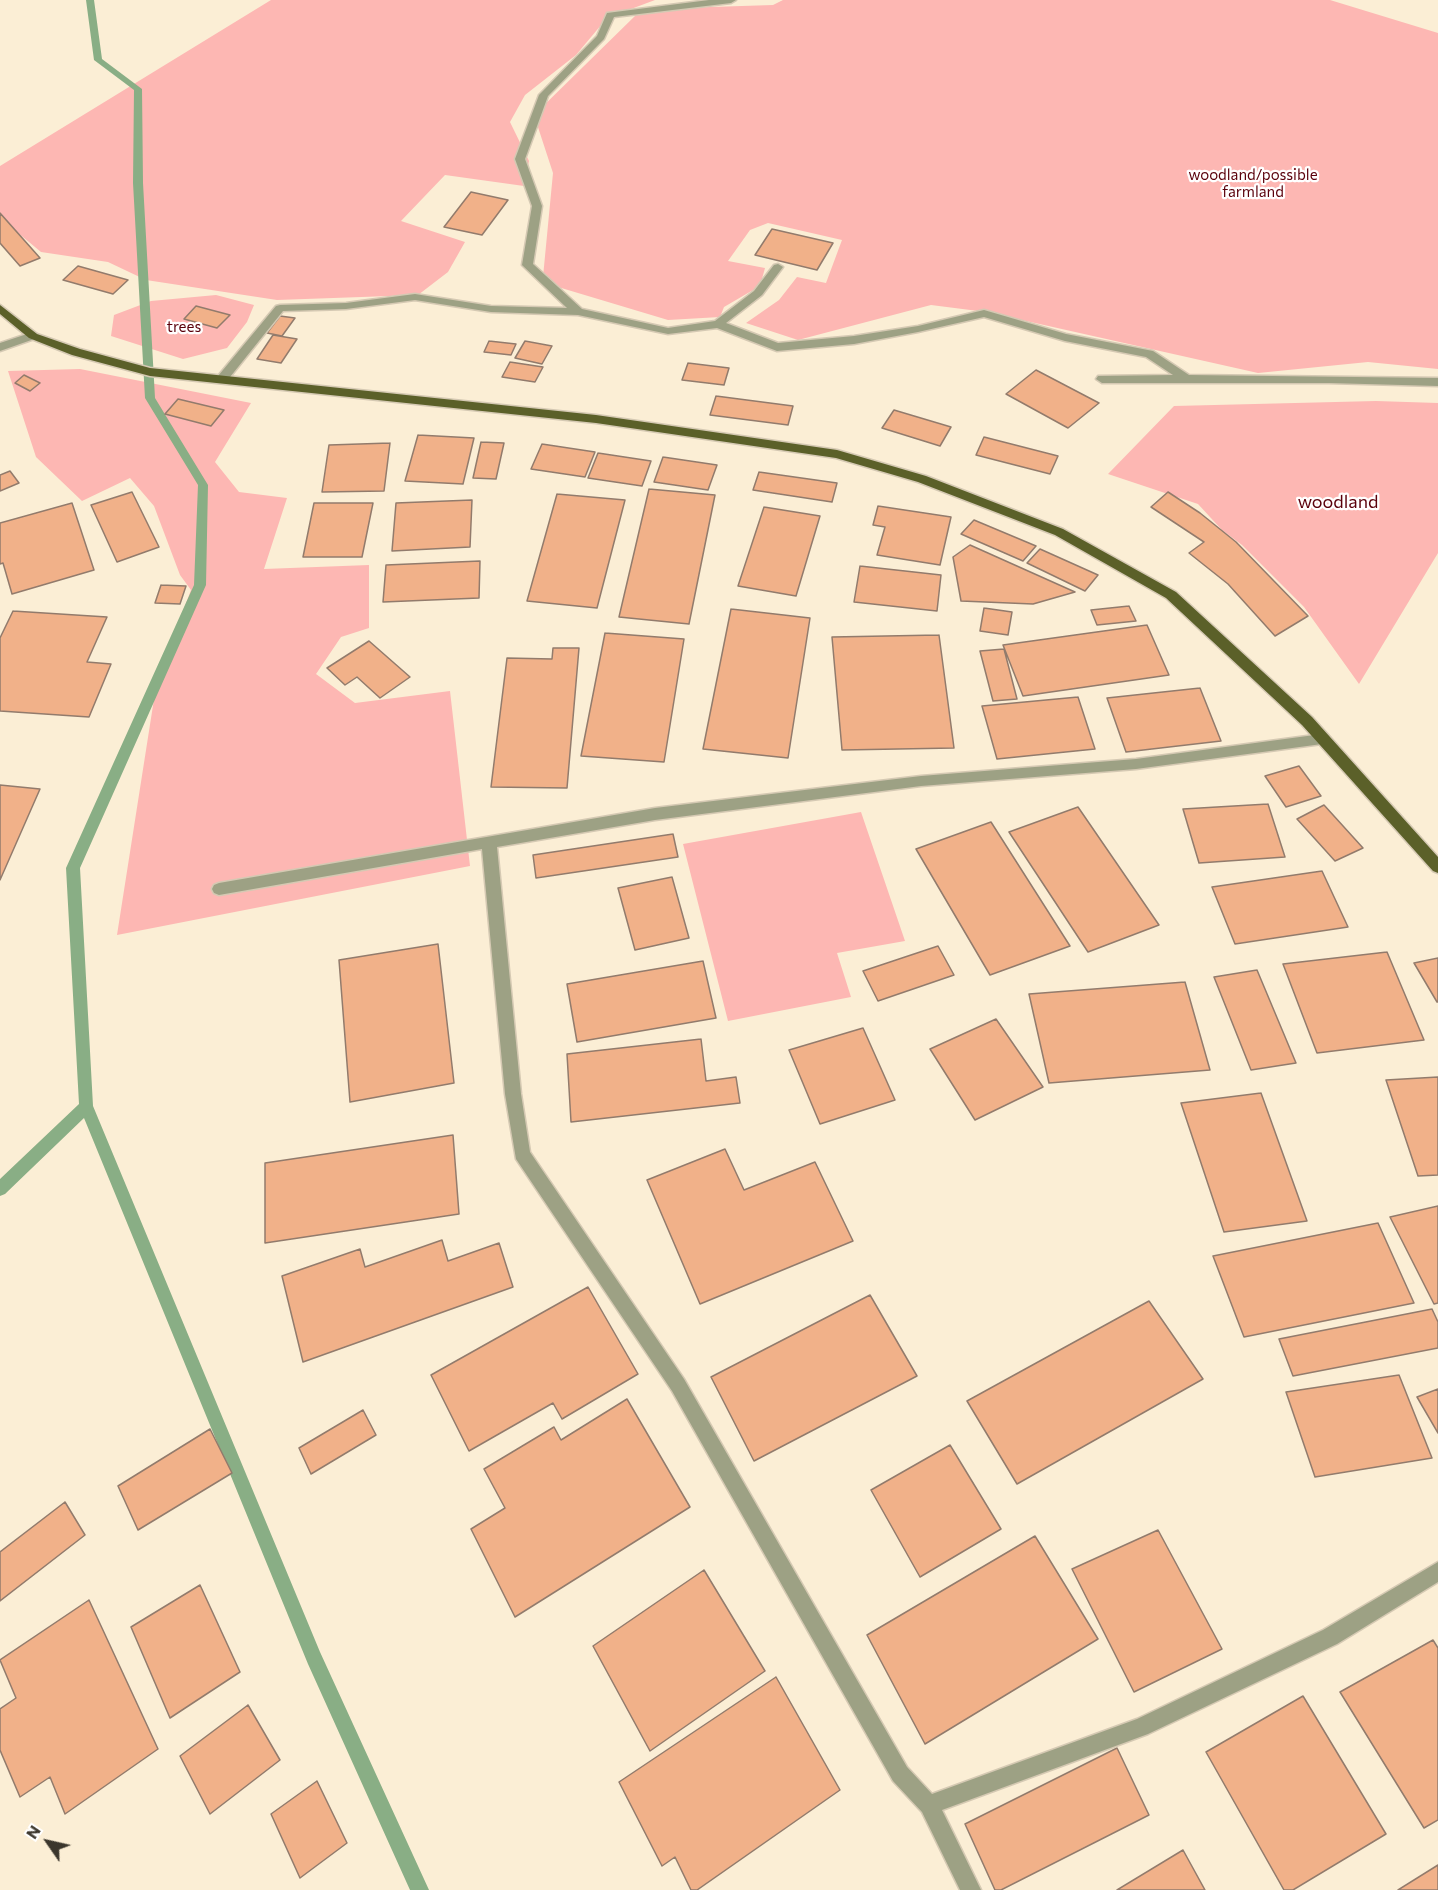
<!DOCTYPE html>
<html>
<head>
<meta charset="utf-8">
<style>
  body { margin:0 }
  #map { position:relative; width:1438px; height:1890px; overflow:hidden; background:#fbeed5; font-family:Commissioner,sans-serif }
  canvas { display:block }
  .north { position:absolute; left:18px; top:1812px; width:60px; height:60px; -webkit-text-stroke:4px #fff; paint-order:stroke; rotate:304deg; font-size:16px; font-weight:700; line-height:24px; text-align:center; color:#3b362c }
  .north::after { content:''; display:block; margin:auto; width:21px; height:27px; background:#3b362c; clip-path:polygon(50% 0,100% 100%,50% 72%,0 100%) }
</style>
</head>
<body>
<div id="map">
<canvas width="1438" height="1890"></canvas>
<div class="north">N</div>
</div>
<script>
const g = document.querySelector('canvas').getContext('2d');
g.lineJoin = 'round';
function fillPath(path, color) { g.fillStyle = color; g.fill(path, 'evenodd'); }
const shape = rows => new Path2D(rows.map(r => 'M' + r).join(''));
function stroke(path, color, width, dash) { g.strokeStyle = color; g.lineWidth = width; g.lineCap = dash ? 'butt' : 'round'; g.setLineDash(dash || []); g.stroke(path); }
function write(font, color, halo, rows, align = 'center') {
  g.font = font + ' Commissioner,sans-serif'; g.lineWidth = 4.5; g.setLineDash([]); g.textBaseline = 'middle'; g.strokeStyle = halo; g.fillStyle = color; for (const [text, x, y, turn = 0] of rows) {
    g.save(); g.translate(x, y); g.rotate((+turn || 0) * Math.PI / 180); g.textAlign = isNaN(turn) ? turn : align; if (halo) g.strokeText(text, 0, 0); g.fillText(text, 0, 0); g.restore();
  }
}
const green = shape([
  [271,0,655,0,607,18,576,55,525,95,510,122,529,161,524,186,445,175,401,221,465,242,448,272,418,295,277,300,146,280,108,262,41,252,0,218,0,166],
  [783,0,1330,0,1438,33,1438,369,1368,362,1258,373,986,312,931,305,798,340,746,323,779,300,797,277,826,283,842,240,768,223,750,230,728,261,765,268,760,286,724,307,720,317,668,320,558,287,543,277,553,173,534,115,636,15,679,8,773,5],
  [216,295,254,305,247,322,227,348,183,359,111,336,114,315,151,301],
  [80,369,251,403,215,462,239,492,287,498,264,569,369,565,369,628,341,637,316,674,355,703,450,691,470,866,117,935,157,680,191,590,180,575,154,506,130,478,82,501,36,457,8,371],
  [1376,401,1438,403,1438,553,1359,684,1304,607,1242,545,1222,530,1198,504,1108,474,1174,406],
  [861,812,905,941,837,953,851,997,728,1021,683,844]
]);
const stream = shape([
  [86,0,94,0,102,59,142,89,143,183,155,398,208,485,206,585,80,868,93,1106,320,1652,429,1890,410,1890,308,1664,84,1118,5,1194,0,1196,0,1179,79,1104,66,868,194,585,198,485,145,398,133,183,134,90,94,60,86,0]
]);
const building = shape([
  [471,192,508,200,482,235,444,227,471,192],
  [0,213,40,258,20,266,0,243,0,213],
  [772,229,833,243,817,270,755,255,772,229],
  [78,266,128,280,113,294,63,280,78,266],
  [196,306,230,315,217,328,184,319,196,306],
  [280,316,295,318,282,336,267,333,280,316],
  [273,335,297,339,281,363,257,359,273,335],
  [489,341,516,344,511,355,484,352,489,341],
  [525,341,552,346,542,364,515,358,525,341],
  [510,362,543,367,535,382,502,377,510,362],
  [688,363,729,368,724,385,682,380,688,363],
  [1036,370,1099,403,1068,428,1006,394,1036,370],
  [24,375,40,383,30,391,15,383,24,375],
  [716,396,793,406,788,425,710,415,716,396],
  [178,399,224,410,211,426,165,414,178,399],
  [894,410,951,427,940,446,882,428,894,410],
  [418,435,474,438,463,484,405,481,418,435],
  [984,437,1058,456,1050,474,976,455,984,437],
  [481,442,504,443,496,479,473,478,481,442],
  [390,443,384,491,322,492,329,445,390,443],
  [542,444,595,452,585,477,531,469,542,444],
  [598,453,651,461,642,486,588,478,598,453],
  [663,457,717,465,708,490,654,482,663,457],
  [10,471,19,483,0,491,0,475,10,471],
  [759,472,837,483,832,502,753,490,759,472],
  [649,489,715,495,689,624,619,617,649,489],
  [132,492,159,547,117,562,91,505,132,492],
  [1168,492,1200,513,1236,542,1308,616,1275,636,1228,584,1189,553,1204,542,1151,507,1168,492],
  [557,494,625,500,597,608,527,601,557,494],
  [472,500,470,547,392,551,396,503,472,500],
  [72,503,94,570,12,594,3,563,0,564,0,523,72,503],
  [314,503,373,503,362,557,303,557,314,503],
  [878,506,951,517,940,565,877,555,885,527,873,525,878,506],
  [764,507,820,516,796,596,738,586,764,507],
  [974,520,1036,546,1023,561,961,534,974,520],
  [970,545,1075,592,1033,604,961,601,953,557,970,545],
  [1040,549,1098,575,1085,591,1027,563,1040,549],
  [480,561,479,598,383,602,386,565,480,561],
  [860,566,941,575,937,611,854,602,860,566],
  [161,585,186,586,180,604,155,603,161,585],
  [1129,606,1136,621,1097,625,1091,610,1129,606],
  [984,608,1012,612,1008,635,980,631,984,608],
  [731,609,810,618,788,758,703,749,731,609],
  [13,611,107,617,87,662,111,664,89,717,0,711,0,638,13,611],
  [1147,625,1169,675,1023,696,1003,645,1147,625],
  [605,633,684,639,664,762,581,756,605,633],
  [939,635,954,748,842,750,832,637,939,635],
  [369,641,410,677,380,698,357,677,345,685,327,668,369,641],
  [553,648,579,648,567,788,491,787,507,658,552,659,553,648],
  [1004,649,1017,699,993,701,980,651,1004,649],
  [1200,688,1221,741,1126,752,1107,698,1200,688],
  [1078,697,1095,749,997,759,982,706,1078,697],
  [1299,766,1321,796,1286,807,1265,776,1299,766],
  [0,785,40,789,0,880,0,785],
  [1268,804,1285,857,1199,863,1183,809,1268,804],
  [1324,805,1363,848,1335,861,1297,819,1324,805],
  [1078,807,1159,925,1088,952,1009,832,1078,807],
  [991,822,1070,946,990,975,916,849,991,822],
  [673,834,678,857,536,878,533,855,673,834],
  [1322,871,1348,927,1235,944,1212,887,1322,871],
  [672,877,689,938,635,950,618,888,672,877],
  [438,944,454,1083,350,1102,339,960,438,944],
  [938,946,954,975,878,1001,863,971,938,946],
  [1387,952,1424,1040,1317,1053,1283,964,1387,952],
  [1438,958,1438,1002,1437,1002,1414,963,1438,958],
  [703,961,716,1018,577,1042,567,984,703,961],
  [1257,970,1296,1063,1251,1070,1214,977,1257,970],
  [1185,982,1210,1070,1049,1083,1029,994,1185,982],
  [996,1019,1043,1087,975,1120,930,1049,996,1019],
  [863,1028,895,1100,820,1124,789,1050,863,1028],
  [701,1039,706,1081,736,1077,740,1103,571,1122,567,1054,701,1039],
  [1438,1077,1438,1175,1418,1176,1386,1080,1438,1077],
  [1261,1093,1307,1221,1224,1232,1181,1103,1261,1093],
  [453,1135,459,1214,265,1243,265,1163,453,1135],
  [725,1149,744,1190,815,1162,853,1241,700,1304,647,1180,725,1149],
  [1438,1206,1438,1303,1434,1304,1390,1217,1438,1206],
  [1378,1223,1414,1303,1244,1337,1213,1256,1378,1223],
  [442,1240,448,1261,499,1243,513,1287,303,1362,282,1276,360,1249,365,1267,442,1240],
  [588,1287,638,1374,562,1419,553,1403,469,1451,431,1375,588,1287],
  [870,1295,917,1376,754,1461,711,1377,870,1295],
  [1149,1301,1203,1379,1017,1484,967,1401,1149,1301],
  [1432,1309,1438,1322,1438,1348,1293,1376,1279,1339,1432,1309],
  [1399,1375,1432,1458,1315,1477,1286,1392,1399,1375],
  [1438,1389,1438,1433,1417,1397,1438,1389],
  [627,1399,690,1507,515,1617,471,1529,505,1508,484,1469,554,1427,561,1440,627,1399],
  [363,1410,376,1435,311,1474,299,1448,363,1410],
  [210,1429,232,1473,138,1530,118,1486,210,1429],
  [950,1445,1001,1529,920,1577,871,1490,950,1445],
  [65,1502,85,1535,0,1601,0,1552,65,1502],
  [1158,1530,1222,1649,1134,1692,1072,1569,1158,1530],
  [1035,1536,1098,1639,925,1744,867,1635,1035,1536],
  [704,1570,765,1671,650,1751,593,1646,704,1570],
  [200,1585,240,1672,170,1718,131,1627,200,1585],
  [89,1600,158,1749,65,1814,50,1777,20,1797,0,1750,0,1709,16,1698,0,1660,89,1600],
  [1433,1640,1438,1648,1438,1820,1424,1828,1340,1692,1433,1640],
  [776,1677,840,1790,697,1890,691,1890,675,1857,662,1866,619,1782,776,1677],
  [1303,1696,1386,1834,1293,1890,1284,1890,1206,1752,1303,1696],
  [248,1705,280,1760,210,1814,180,1756,248,1705],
  [1117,1748,1149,1815,1001,1890,995,1890,965,1824,1117,1748],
  [317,1781,347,1843,300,1878,271,1814,317,1781],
  [1183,1850,1205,1890,1117,1890,1183,1850],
  [1438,1865,1438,1890,1398,1890,1438,1865]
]);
const minor = shape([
  [709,0,736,0,731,3,614,17,604,39,548,96,525,159,542,206,533,264,582,309,668,328,715,321,754,291,774,265,778,264,783,267,762,295,726,323,778,343,854,336,918,326,984,310,1066,334,1153,351,1189,375,1438,378,1438,386,1329,383,1102,383,1096,379,1098,376,1173,375,1146,357,1065,341,984,317,918,332,854,344,777,351,717,328,668,334,578,315,491,312,415,300,346,309,283,311,226,382,218,382,218,376,276,306,280,305,346,303,415,294,491,306,567,308,522,265,532,206,515,159,539,95,597,36,607,13,709,0],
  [33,332,37,334,37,338,0,351,0,343,33,332],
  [1322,734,1329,739,1322,744,1136,769,921,786,655,820,497,847,521,1094,530,1152,684,1379,907,1767,932,1794,1137,1719,1323,1630,1438,1562,1438,1582,1337,1644,1148,1734,942,1810,981,1890,960,1890,922,1812,893,1781,672,1391,516,1159,505,1094,482,849,219,895,214,893,212,889,214,885,219,883,655,808,921,776,1136,759,1322,734]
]);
const major = shape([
  [0,305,37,334,80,349,150,368,596,415,837,450,926,476,1063,529,1176,592,1312,717,1438,857,1438,873,1433,871,1302,725,1166,598,1055,535,918,482,836,458,596,423,150,376,72,355,29,338,0,314,0,305]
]);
const farParknames = [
  ["woodland/possible",1253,175],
  ["farmland",1253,192],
  ["trees",184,327]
];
const parkNames = [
  ["woodland",1338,502]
];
fillPath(green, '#fdb7b3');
fillPath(stream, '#89ae85');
fillPath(building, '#f1b189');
stroke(building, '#927b6c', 1.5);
stroke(minor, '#d5c9b3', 3);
stroke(major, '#d5c9b3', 3);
fillPath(minor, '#9da184');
fillPath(major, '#5b6029');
write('15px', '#5a000b', '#fff', farParknames);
write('18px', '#5a000b', '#fff', parkNames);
</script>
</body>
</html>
